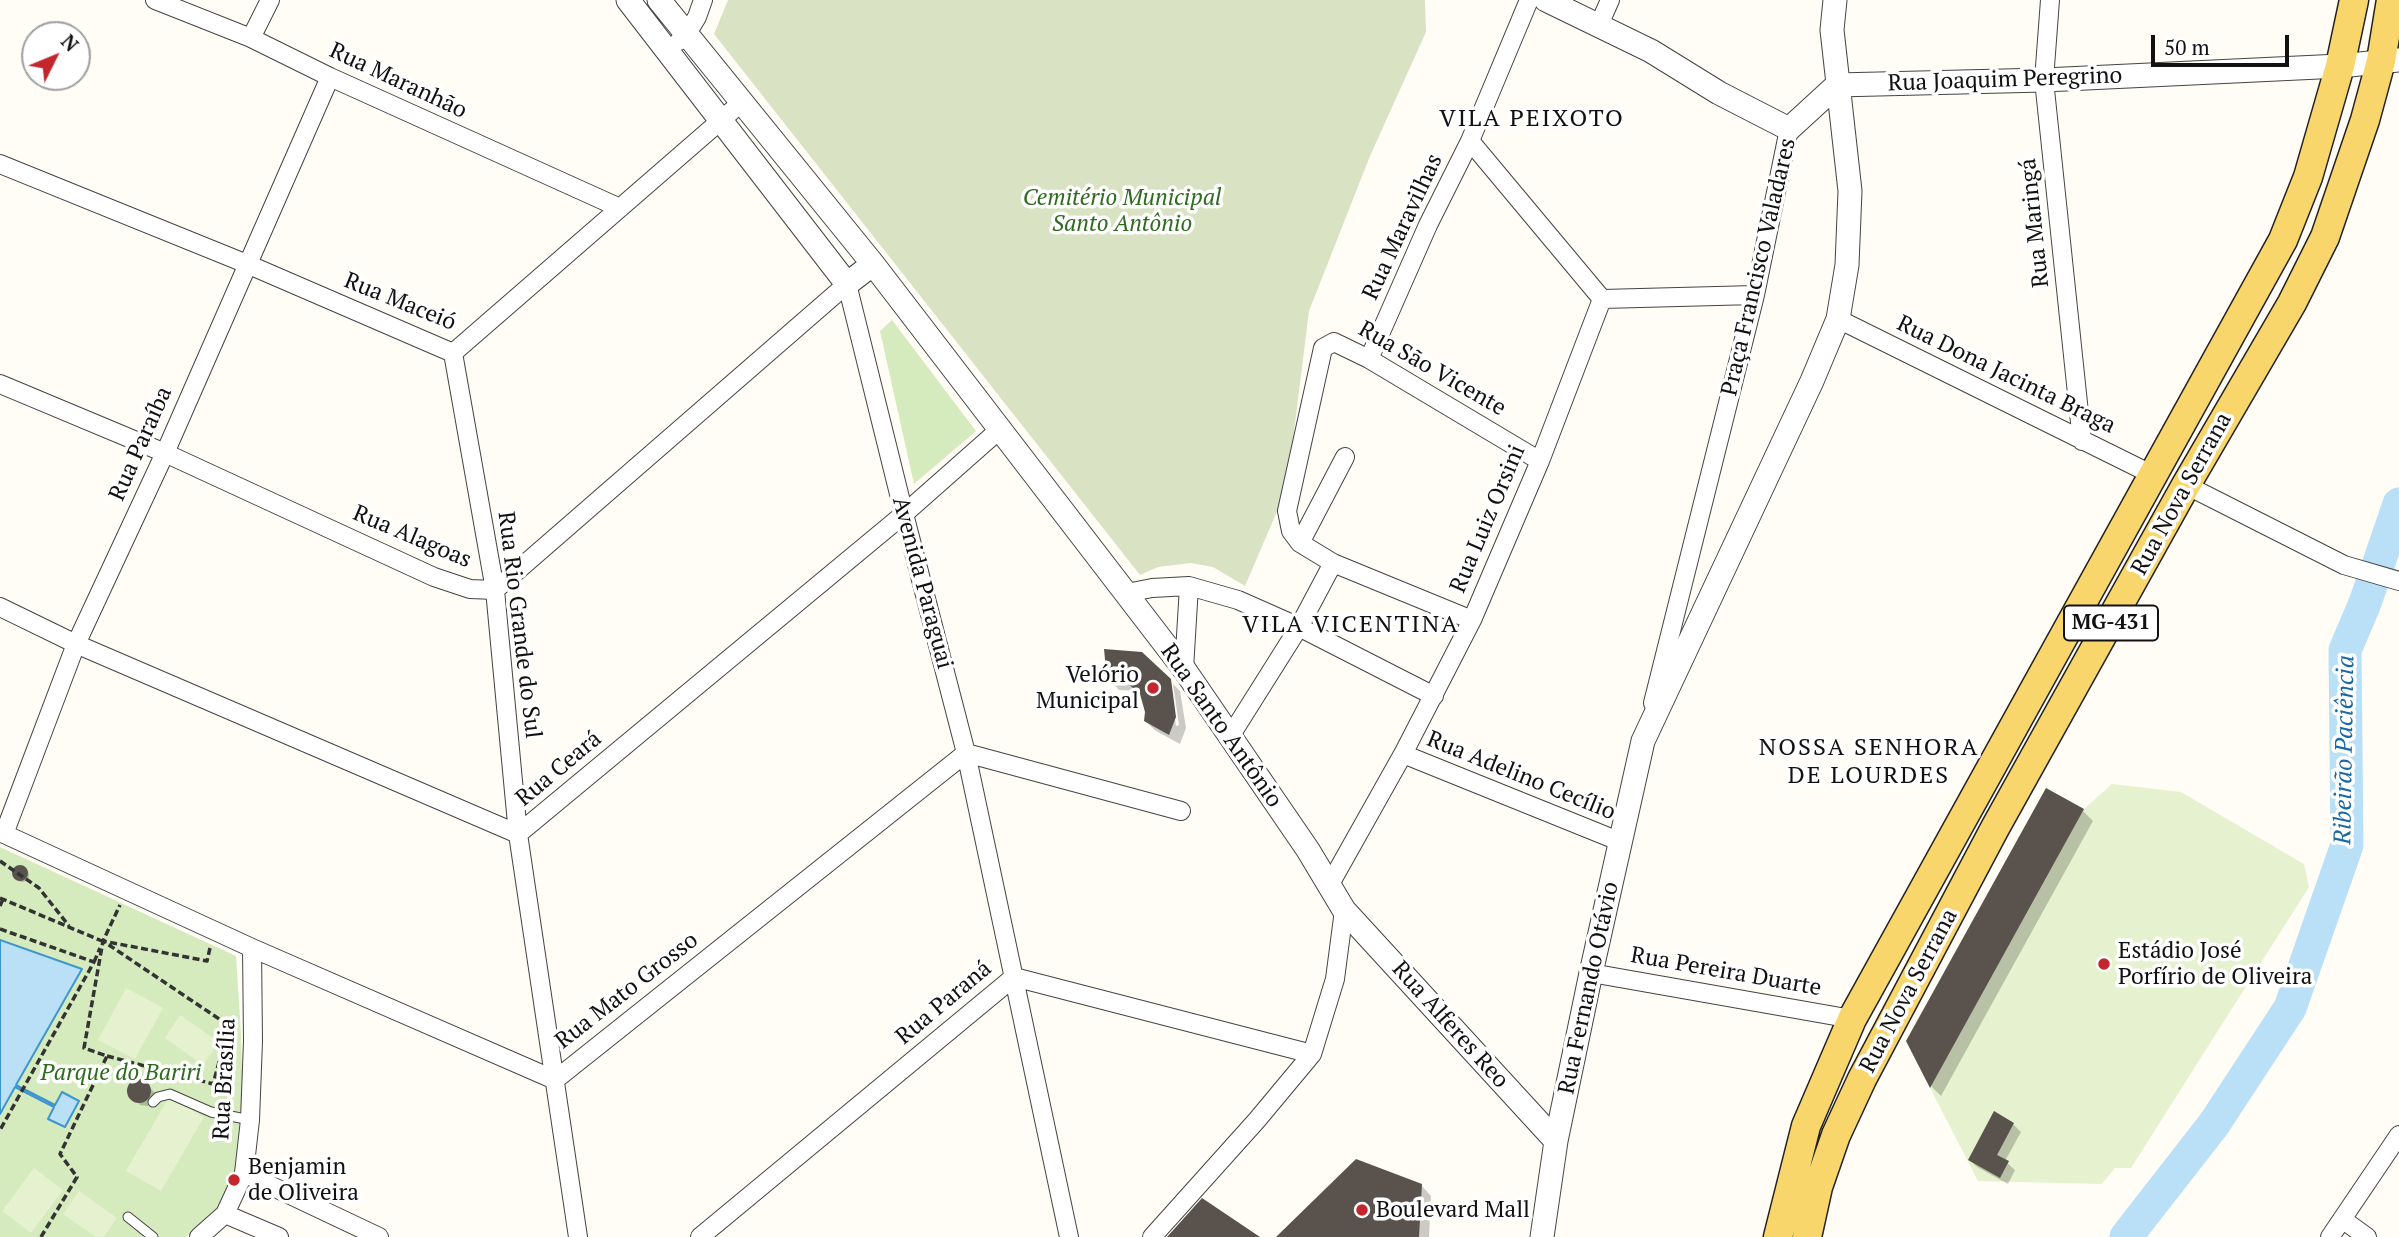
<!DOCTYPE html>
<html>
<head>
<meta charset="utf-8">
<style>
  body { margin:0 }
  #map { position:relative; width:2399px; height:1237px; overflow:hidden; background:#fffdf5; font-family:"PT Serif",serif }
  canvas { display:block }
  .north { position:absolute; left:21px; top:21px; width:70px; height:70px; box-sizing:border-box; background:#fff; border:2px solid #a0a0a0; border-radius:50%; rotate:47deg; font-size:19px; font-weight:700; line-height:28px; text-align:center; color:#111 }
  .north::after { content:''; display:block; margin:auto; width:24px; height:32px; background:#c4262e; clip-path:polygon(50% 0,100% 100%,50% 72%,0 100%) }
  .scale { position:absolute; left:2151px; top:35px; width:138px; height:32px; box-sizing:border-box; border:4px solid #111; border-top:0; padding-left:9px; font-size:21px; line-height:24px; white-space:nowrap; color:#111; -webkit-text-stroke:5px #fff; paint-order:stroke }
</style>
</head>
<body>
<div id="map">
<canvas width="2399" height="1237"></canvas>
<div class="north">N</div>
<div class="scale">50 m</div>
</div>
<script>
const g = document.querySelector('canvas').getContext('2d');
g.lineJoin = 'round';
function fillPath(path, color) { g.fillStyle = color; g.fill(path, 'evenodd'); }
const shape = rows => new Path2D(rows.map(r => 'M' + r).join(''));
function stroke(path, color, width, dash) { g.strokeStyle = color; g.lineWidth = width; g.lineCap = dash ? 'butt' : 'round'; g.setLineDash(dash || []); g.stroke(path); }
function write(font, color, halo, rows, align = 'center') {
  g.font = font + ' "PT Serif",serif'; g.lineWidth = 7; g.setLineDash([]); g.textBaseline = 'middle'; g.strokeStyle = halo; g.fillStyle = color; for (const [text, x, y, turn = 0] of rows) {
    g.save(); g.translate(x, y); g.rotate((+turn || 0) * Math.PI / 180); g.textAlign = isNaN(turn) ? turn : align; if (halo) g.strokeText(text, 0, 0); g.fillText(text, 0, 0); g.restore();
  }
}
const green = shape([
  [892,320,976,431,914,484,880,331],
  [0,847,236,956,241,1034,243,1112,238,1172,225,1203,186,1237,0,1237]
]);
const cemetery = shape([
  [728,0,1425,0,1426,32,1370,156,1309,311,1287,488,1245,586,1213,567,1191,563,1158,567,1140,575,714,34]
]);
const pitch = shape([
  [2112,784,2181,792,2304,864,2309,887,2131,1168,2115,1168,2102,1184,1978,1181,1906,1041,2046,788,2084,809],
  [126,988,163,1008,135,1059,98,1040],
  [180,1015,219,1042,203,1065,165,1038],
  [169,1097,204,1117,161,1191,126,1171],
  [34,1168,63,1190,31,1233,2,1211],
  [79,1191,117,1218,104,1237,96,1237,63,1214]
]);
const water = shape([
  [0,940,82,969,16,1085,55,1105,62,1092,79,1101,65,1127,48,1119,54,1107,15,1087,0,1114,0,940]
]);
const shadow = shape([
  [1109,679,1169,680,1176,726,1179,725,1173,684,1180,691,1186,728,1180,744,1156,731,1145,721,1147,712,1143,695,1138,691,1119,690],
  [2083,811,2093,821,1941,1096,1932,1087,1908,1041],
  '15 875a7 7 0 1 1 14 0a7 7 0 1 1-14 0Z',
  [136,1081,144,1082,155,1093,154,1100,148,1106,140,1105,130,1094,130,1086],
  [1994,1114,2013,1124,2021,1132,2005,1161,2015,1170,2008,1184,1977,1167,1970,1160],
  [1421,1185,1431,1196,1429,1237,1278,1237]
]);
const river = shape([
  [2126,1237,2214,1124,2290,1008,2347,845,2345,650,2365,603,2399,504]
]);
const building = shape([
  [1104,649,1142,652,1171,679,1176,717,1169,735,1144,721,1145,712,1140,694,1126,682,1107,680],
  [2046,788,2084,809,1930,1088,1906,1041],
  '12 873a8 8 0 1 1 16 0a8 8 0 1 1-16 0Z',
  '127 1091a12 12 0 1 1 24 0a12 12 0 1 1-24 0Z',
  [1994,1111,2014,1123,1997,1155,2009,1161,2000,1178,1968,1160],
  [1356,1159,1422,1184,1419,1237,1276,1237],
  [1202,1198,1260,1237,1167,1237]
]);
const path = shape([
  [0,861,39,888,69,926],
  [0,898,102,941],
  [0,906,3,899],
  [0,929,94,962,0,1130],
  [210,948,207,961,103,941,237,1031],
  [94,962,100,948],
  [107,1056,213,1084,229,1026],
  [41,1237,77,1177,60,1154,107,1056,84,1048,103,941,120,905]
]);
const service = shape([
  [153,1102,158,1097,170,1094,211,1112,250,1120],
  [128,1217,153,1237]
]);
const minor = shape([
  [155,0,251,38,330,77,620,208],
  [2050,0,2044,80,2082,441],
  [1599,25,1610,0],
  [251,38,270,0],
  [679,41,686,35,697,17,703,0],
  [1470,141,1602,299],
  [0,164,247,264,453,353,742,102],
  [1602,299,1755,295],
  [1838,319,2153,475],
  [453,353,495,590,518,834,578,1237],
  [1369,359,1428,225,1470,141,1529,0],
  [0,384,165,453,434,577,470,589,495,590,847,284,904,514,966,753,1069,1237],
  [2186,485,2344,565,2399,581],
  [1300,543,1345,457],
  [1127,593,1152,588,1189,586,1238,600,1299,627,1434,696],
  [0,607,76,644,518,834,904,514,999,430],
  [1472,620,1333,563,1300,543,1291,531,1287,511,1323,348,1334,342,1369,359,1540,461],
  [1184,669,1189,586],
  [1653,703,1755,295,1789,129],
  [1231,735,1299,627,1333,563],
  [1403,754,1621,842],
  [0,832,252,948,555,1080,966,753,1181,811],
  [4,834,76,644,165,453,330,77],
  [1330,884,1403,754,1472,620,1540,461,1602,299],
  [1591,973,1852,1019],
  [244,1173,379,1237],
  [225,1214,279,1237],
  [2342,1219,2367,1237],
  [199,1237,225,1214,244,1173,250,1120,253,1041,252,948],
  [700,1237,1014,977,1312,1054],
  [1152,1237,1257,1120,1312,1054,1335,979,1344,910],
  [2330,1237,2399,1135]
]);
const tertiary = shape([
  [628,0,847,284,873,264],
  [659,0,873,264,1184,669,1308,850,1344,910,1556,1141],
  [1546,0,1651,51,1719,93,1789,129,1837,85],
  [1837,85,2044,80,2340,66,2399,60],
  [1542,1237,1556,1141,1591,973,1643,741,1812,381,1838,319,1847,265,1850,191,1832,30,1835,0]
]);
const primary = shape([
  [1778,1237,1806,1126,1852,1019,2283,240,2308,177,2340,66,2354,0],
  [1807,1237,1818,1187,1836,1135,1862,1079,1995,828,2186,485,2292,303,2325,237,2365,120,2381,61,2391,0]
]);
const markers = [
  [1153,688,7,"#c4262e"],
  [2104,964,7,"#c4262e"],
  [234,1180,7,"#c4262e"],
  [1362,1210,7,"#c4262e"]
];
const shields = [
  [2111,623,94]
];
const shieldNames = [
  ["MG-431",2111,623]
];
const streetNames = [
  ["Rua Joaquim Peregrino",2005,80,-2],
  ["Rua Maranhão",398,81,25],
  ["Rua Maringá",2035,223,-96],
  ["Rua Maravilhas",1403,227,-65],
  ["Praça Francisco Valadares",1759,267,-77],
  ["Rua Maceió",400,302,22],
  ["Rua São Vicente",1432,369,30],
  ["Rua Dona Jacinta Braga",2006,375,26],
  ["Rua Paraíba",141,444,-66],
  ["Rua Nova Serrana",2182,494,-61],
  ["Rua Luiz Orsini",1488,519,-67],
  ["Rua Alagoas",412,537,23],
  ["Avenida Paraguai",922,583,75],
  ["Rua Rio Grande do Sul",519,625,83],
  ["Rua Santo Antônio",1221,726,55],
  ["Rua Ceará",559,769,-40],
  ["Rua Adelino Cecílio",1521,776,22],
  ["Rua Pereira Duarte",1726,972,10],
  ["Rua Fernando Otávio",1589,988,-78],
  ["Rua Mato Grosso",627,991,-38],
  ["Rua Nova Serrana",1909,991,-62],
  ["Rua Paraná",944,1003,-40],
  ["Rua Alferes Reo",1450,1025,48],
  ["Rua Brasília",225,1079,-87]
];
const parkNames = [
  ["Cemitério Municipal",1122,198],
  ["Santo Antônio",1122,224],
  ["Parque do Bariri",121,1073]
];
const poiNames = [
  ["Velório",1139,675,"right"],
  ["Municipal",1139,701,"right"],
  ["Estádio José",2118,951],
  ["Porfírio de Oliveira",2118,977],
  ["Benjamin",248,1167],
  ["de Oliveira",248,1193],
  ["Boulevard Mall",1376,1210]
];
const neighbourhoodNames = [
  ["VILA PEIXOTO",1532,119],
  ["VILA VICENTINA",1351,625],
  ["NOSSA SENHORA",1869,748],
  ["DE LOURDES",1869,776]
];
const waterNames = [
  ["Ribeirão Paciência",2345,750,-89]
];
fillPath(green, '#d5ebbd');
fillPath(cemetery, '#d9e3c4');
fillPath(pitch, '#e6f2cf');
fillPath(water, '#b9e0f7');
stroke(water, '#3f96cf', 2);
fillPath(shadow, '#0003');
stroke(river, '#b9e0f7', 33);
fillPath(building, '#5a524d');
stroke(service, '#444', 11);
stroke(minor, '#444', 20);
stroke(tertiary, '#444', 25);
stroke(primary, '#222', 31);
stroke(path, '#333', 3.5, [7, 3.5]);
stroke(service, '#fff', 9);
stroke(minor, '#fff', 18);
stroke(tertiary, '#fff', 23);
stroke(primary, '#f9d66b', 28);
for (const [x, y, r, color] of markers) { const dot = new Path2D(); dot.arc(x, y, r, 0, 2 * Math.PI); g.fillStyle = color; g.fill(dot); stroke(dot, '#fff', 2.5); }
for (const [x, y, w] of shields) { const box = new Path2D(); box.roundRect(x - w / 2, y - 17.5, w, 35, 5); g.fillStyle = '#fff'; g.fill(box); stroke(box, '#111', 2); }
write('bold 21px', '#111', null, shieldNames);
write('23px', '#111', '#fff', streetNames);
write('italic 23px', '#2f6b1f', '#fff', parkNames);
write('23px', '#111', '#fff', poiNames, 'left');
g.letterSpacing = '2px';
write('24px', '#111', '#fff', neighbourhoodNames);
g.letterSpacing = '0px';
write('italic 24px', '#1768a6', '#fff', waterNames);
</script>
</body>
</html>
